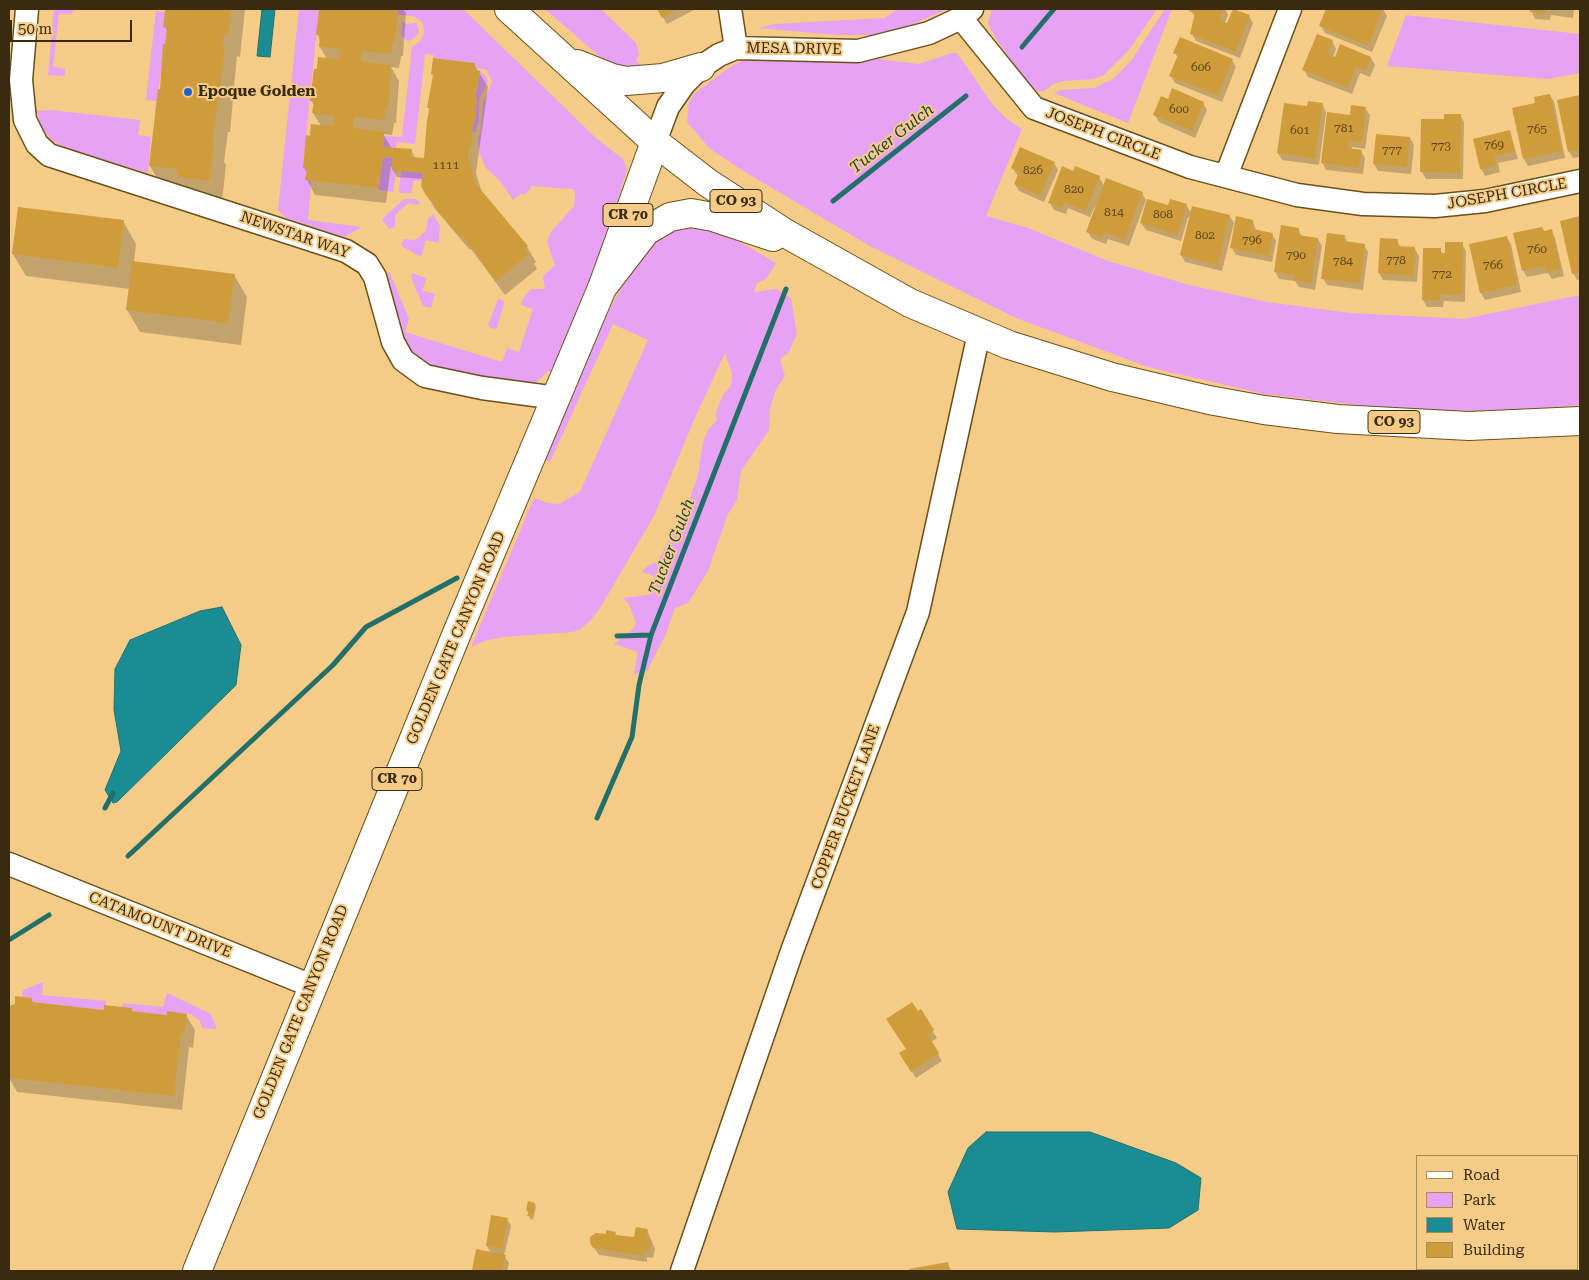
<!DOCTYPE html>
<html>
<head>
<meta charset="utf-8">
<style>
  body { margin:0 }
  #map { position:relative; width:1589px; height:1280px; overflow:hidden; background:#f4cc88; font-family:"Roboto Serif",serif }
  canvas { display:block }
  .frame { position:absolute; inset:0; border:10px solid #3a2b0e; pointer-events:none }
  .legend { position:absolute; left:1416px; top:1155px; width:162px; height:115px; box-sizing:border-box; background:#f4cc88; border:1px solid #aa8c57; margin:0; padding:6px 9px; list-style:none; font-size:15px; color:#3a2b0e }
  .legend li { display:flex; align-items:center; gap:10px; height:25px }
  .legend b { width:25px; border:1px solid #aa8c57 }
  .scale { position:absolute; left:10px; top:20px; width:122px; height:22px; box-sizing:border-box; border:2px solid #3a2b0e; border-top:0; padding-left:6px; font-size:15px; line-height:18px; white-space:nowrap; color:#3a2b0e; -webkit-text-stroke:4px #f4cc88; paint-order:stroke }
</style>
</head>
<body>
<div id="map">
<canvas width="1589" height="1280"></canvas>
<div class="frame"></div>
<ul class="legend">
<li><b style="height:6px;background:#fff"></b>Road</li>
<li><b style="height:14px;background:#e7a1f5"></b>Park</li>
<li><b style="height:14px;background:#198d93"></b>Water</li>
<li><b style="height:14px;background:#cf9c3b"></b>Building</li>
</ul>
<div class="scale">50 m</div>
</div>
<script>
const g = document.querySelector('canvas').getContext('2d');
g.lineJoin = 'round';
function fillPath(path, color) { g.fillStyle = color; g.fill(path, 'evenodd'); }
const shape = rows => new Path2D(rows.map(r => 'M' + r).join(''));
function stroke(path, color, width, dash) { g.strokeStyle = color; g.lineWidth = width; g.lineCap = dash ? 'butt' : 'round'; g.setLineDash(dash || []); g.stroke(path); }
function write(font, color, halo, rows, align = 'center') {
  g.font = font + ' "Roboto Serif",serif'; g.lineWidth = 4; g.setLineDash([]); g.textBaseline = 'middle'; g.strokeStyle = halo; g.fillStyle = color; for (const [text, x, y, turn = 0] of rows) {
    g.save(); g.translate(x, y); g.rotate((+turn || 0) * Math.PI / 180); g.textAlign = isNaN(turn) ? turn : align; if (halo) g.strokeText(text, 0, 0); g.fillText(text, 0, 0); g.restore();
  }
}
const green = shape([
  [54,9,74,10,71,14,59,14,53,66,65,69,65,76,48,75],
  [299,9,319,9,303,167,307,168,305,180,311,181,308,220,362,227,344,237,286,218,278,210],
  [396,9,463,9,597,139,623,159,627,170,608,230,554,373,548,371,536,383,427,369,406,351,387,272,390,273,409,319,405,332,502,362,507,348,519,352,533,309,521,305,522,300,531,289,545,289,543,276,555,265,547,242,551,232,574,206,575,192,573,189,532,186,526,194,520,194,513,200,500,181,486,168,479,152,478,140,481,129,483,103,492,82,487,70,474,67,474,63,433,58,434,55,425,54,415,144,397,142,396,148,384,147,383,136,402,137,412,47,420,41,424,33,423,24,420,20,413,16,398,15],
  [545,9,601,9,636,43,639,54,636,61,641,65,637,75,612,67],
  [899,9,947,9,907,27,872,35,837,35,758,28,775,24,884,18],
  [992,9,1157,9,1129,50,1104,75,1094,79,1064,81,1053,84,1044,91,1038,91,1025,80,995,37,988,23],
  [1165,9,1172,9,1128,123,1054,93,1060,90,1094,88,1113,79,1131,61],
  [156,11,165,12,163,27,167,28,157,101,146,100],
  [1406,15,1580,34,1580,73,1548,79,1387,66],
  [402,22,407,24,416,23,418,27,419,33,413,39,407,41,401,36],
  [952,53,957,53,993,105,1008,120,1022,129,986,216,1028,228,1108,261,1189,285,1267,302,1350,313,1464,319,1580,295,1580,405,1505,411,1401,410,1264,394,1148,367,1016,318,870,246,745,172,710,149,687,122,689,102,694,94,730,67,744,60,878,59,919,64],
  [480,71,486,76,488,82,479,100,479,121,475,133,471,131,473,121,475,121,477,98,475,97],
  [51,110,140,120,138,135,151,137,148,173,68,149,53,141,41,127,37,111],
  [383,157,393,158,392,169,396,170,393,192,378,190],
  [401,170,423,173,422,181,414,180,411,193,399,193],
  [404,199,415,199,420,202,418,205,409,203,399,211,395,216,395,227,389,229,382,219],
  [433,214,440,226,439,243,426,240,421,257,403,247,401,244,404,239,413,240,419,238,426,230,428,219],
  [678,224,716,228,776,263,766,279,757,283,754,292,776,289,791,298,797,334,788,353,780,359,785,376,776,389,770,408,769,430,741,471,737,500,728,514,708,571,688,603,675,608,666,634,647,671,634,674,638,652,614,644,633,629,636,623,629,604,623,598,649,595,654,576,642,572,647,566,658,561,688,504,698,475,703,442,708,430,717,420,716,412,723,395,731,386,732,374,725,353,694,420,654,516,600,608,591,620,579,630,572,632,503,637,484,641,471,647,534,498,547,503,559,504,580,492,648,340,613,324,550,462,541,457,584,357,633,266,654,236],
  [412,273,426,278,423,291,435,294,431,308,423,306,411,277],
  [498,299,504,301,504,304,497,328,493,329,488,325],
  [43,982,42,995,106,1001,106,1005,104,1010,32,1002,32,998,22,997,23,990],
  [167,993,211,1014,217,1029,202,1028,200,1021,191,1014,168,1012,167,1015,131,1011,132,1008,122,1007,123,1003,163,1007]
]);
const water = shape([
  [262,9,275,9,270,57,257,56,262,9],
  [222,607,241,645,236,685,117,802,113,803,105,790,121,751,114,710,115,669,130,640,200,611,222,607],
  [986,1132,1090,1132,1176,1163,1201,1178,1198,1210,1169,1228,1055,1232,957,1229,948,1192,968,1148,986,1132]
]);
const shadow = shape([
  [167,9,245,9,240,57,237,56,230,132,228,132,224,162,226,165,222,202,163,188,150,166,167,46,168,32,165,27],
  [320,9,403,9,406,13,403,56,401,56,399,68,391,67,399,81,396,123,394,123,392,135,383,134,392,149,411,150,415,158,425,159,429,108,434,77,432,74,474,64,488,87,476,173,482,193,527,247,536,262,534,264,537,269,505,295,471,249,470,250,435,209,426,193,423,179,397,177,391,166,386,203,315,195,307,180,307,173,304,167,311,137,321,126,313,113,314,106,312,101,318,71,327,59,320,47,320,40,318,35],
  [658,9,694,9,694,10,667,24],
  [1225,9,1228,15,1225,23,1228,24,1249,16,1253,23,1240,58,1196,41,1192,34,1196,18,1189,9],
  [1328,9,1383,9,1387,16,1372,52,1325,33,1321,26],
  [1531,9,1574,9,1573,18,1551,15,1550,20,1535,19],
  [1332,41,1336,49,1333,57,1371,58,1375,65,1370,77,1360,73,1352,94,1308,77,1304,70],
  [1175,53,1232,60,1236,67,1222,102,1175,83,1171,76,1178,58],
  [1550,95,1554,102,1565,158,1528,166,1524,159,1536,104],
  [1580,96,1580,157,1573,158,1569,151,1559,101],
  [1168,101,1203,103,1207,110,1195,138,1159,122,1155,115],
  [1285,104,1308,108,1322,104,1326,112,1319,165,1282,160,1278,153],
  [1365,108,1370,115,1365,149,1352,147,1352,150,1361,151,1365,158,1363,174,1326,170,1322,162,1351,116],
  [1460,115,1464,122,1463,179,1426,179,1422,172,1445,120],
  [1510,132,1518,159,1498,163,1500,172,1485,176,1481,169,1474,140],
  [1410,138,1414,145,1411,174,1378,171,1374,164],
  [1054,163,1058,170,1044,202,1019,191,1015,184,1018,176,1012,168],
  [1073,172,1099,177,1104,186,1142,193,1146,200,1129,246,1108,239,1106,244,1092,239,1088,232,1097,207,1095,206,1090,217,1068,208,1066,214,1054,210,1050,203],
  [1186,205,1192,214,1230,216,1234,223,1222,271,1185,262,1181,255,1191,218,1188,217,1181,241,1146,230,1141,223,1169,207],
  [19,208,123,221,136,244,134,262,234,275,247,297,241,345,140,332,127,310,130,289,26,276,13,254],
  [1580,217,1580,280,1577,280,1573,273,1562,222],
  [1253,221,1256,231,1272,234,1276,241,1272,262,1236,255,1232,248],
  [1298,229,1302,237,1318,239,1322,246,1315,290,1299,287,1295,281,1279,279,1275,271],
  [1551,231,1555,238,1564,276,1552,279,1548,273,1527,277,1523,270,1544,232],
  [1344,236,1348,243,1364,245,1368,252,1363,290,1327,285,1323,278],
  [1506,237,1511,244,1521,292,1485,300,1481,293,1471,245],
  [1397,240,1401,248,1415,249,1419,256,1417,282,1383,280,1379,273],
  [1462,244,1466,251,1465,302,1444,301,1443,307,1427,307,1423,300,1440,249,1443,254],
  [31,999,34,1004,105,1012,131,1009,133,1013,168,1017,186,1015,195,1030,193,1048,189,1047,182,1110,17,1092,9,1078,9,1008],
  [920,1010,937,1038,931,1042,942,1061,916,1078,905,1061,918,1012],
  [535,1204,536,1207,533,1220,530,1219,527,1210],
  [507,1219,511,1226,504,1256,509,1263,507,1271,473,1271,477,1251,491,1254,487,1246],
  [647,1230,655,1249,653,1258,647,1257,647,1262,599,1255,591,1243,615,1233,617,1237,635,1238],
  [947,1264,952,1271,911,1271,910,1270]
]);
const stream = shape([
  [1022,47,1054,9],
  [833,201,966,96],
  [617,636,651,635],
  [105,808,113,793],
  [597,818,632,737,639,685,651,635,786,289],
  [128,856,333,665,366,627,457,578],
  [9,940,49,915]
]);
const building = shape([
  [165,9,231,9,228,35,224,34,223,48,225,48,212,142,214,142,210,181,178,177,176,169,149,166,158,89,160,89,163,44,165,44,167,28,163,27],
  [319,9,396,9,398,11,395,42,393,42,391,54,362,51,361,61,391,65,388,109,386,108,384,120,354,117,353,128,384,132,383,144,384,147,412,149,411,157,424,158,427,120,430,108,427,108,433,75,431,74,433,58,475,63,474,70,480,71,478,87,476,87,475,97,477,97,475,121,473,121,471,148,469,147,468,157,476,184,528,246,525,249,529,254,496,281,462,235,460,237,425,194,421,186,423,173,392,170,393,158,383,157,378,188,305,180,307,168,303,168,306,135,310,136,311,124,333,126,334,116,312,113,314,102,310,101,314,69,317,69,318,57,339,59,340,49,319,47,320,35,316,35],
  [657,9,679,9,662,18],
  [1185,9,1224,9,1220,20,1227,23,1233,9,1250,15,1236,52,1190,34,1195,13],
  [1326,9,1383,9,1368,46,1319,26],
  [1530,9,1547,9,1547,14,1530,12],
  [1317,34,1333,40,1328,54,1335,57,1340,44,1371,57,1366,71,1356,67,1348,88,1302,70],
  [1180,37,1233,59,1218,96,1169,76,1178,55,1173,53],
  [1172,88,1204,102,1192,131,1153,115,1161,96,1168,99],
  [1550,94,1562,151,1523,159,1512,108,1535,103,1534,97],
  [1580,95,1580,149,1568,152,1557,100],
  [1308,101,1323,103,1315,159,1277,153,1284,103,1307,106],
  [1351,105,1366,107,1362,143,1349,141,1348,148,1362,150,1359,168,1321,163,1327,112,1350,115],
  [1444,114,1461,114,1460,173,1420,172,1421,119,1444,119],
  [1510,130,1515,152,1494,156,1497,165,1480,169,1473,139],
  [1376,134,1410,137,1407,167,1373,164],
  [1020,147,1055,162,1040,196,1014,184,1019,172,1011,168],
  [1062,166,1073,171,1075,166,1100,176,1086,211,1064,202,1062,208,1048,203],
  [1106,178,1143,192,1125,240,1104,232,1102,238,1086,232],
  [1147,199,1168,205,1170,199,1187,204,1177,235,1140,223],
  [1192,206,1230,215,1218,265,1180,255],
  [18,207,124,220,118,268,12,254],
  [1236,216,1253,220,1252,229,1273,233,1268,256,1230,248],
  [1580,216,1580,272,1572,274,1560,221],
  [1281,225,1299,228,1298,235,1318,238,1311,283,1293,280,1294,275,1274,272],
  [1542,227,1544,231,1552,229,1561,269,1546,272,1545,266,1522,271,1513,233],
  [1327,233,1345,235,1344,241,1365,244,1360,283,1321,279],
  [1507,236,1517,285,1480,293,1469,244],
  [1380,238,1398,239,1397,246,1415,247,1413,276,1378,273],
  [1445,242,1463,242,1462,295,1440,294,1440,300,1422,300,1423,248,1441,248,1441,253,1445,253],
  [132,261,235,274,228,323,126,310],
  [15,996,32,998,32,1002,104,1010,104,1005,132,1008,131,1011,167,1015,167,1011,187,1014,185,1033,181,1033,174,1096,9,1078,9,1006,15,1004],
  [912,1002,918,1011,921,1009,934,1030,928,1035,939,1053,911,1072,899,1053,906,1049,886,1019],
  [528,1201,535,1203,532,1217,527,1216,529,1211,526,1210],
  [491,1215,508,1218,502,1249,486,1246],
  [636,1227,648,1229,646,1238,651,1240,649,1251,644,1251,643,1256,593,1248,590,1243,590,1237,596,1233,606,1234,606,1230,616,1232,615,1235,634,1237],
  [476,1249,506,1255,502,1271,472,1271],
  [948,1262,950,1271,909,1271,909,1269]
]);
const minor = shape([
  [27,9,21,80,25,120,37,144,49,155,346,251,367,264,375,277,393,342,403,360,425,376,482,388,557,398],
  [730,9,736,48],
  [961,18,1034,108,1190,167,1297,195,1363,204,1435,206,1485,201,1580,181],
  [655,142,668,107,684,84,701,67,719,55,736,48,858,51,929,33,961,18,972,9],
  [1226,176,1290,9],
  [9,864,312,986],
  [682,1271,792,951,918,612,979,333]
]);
const major = shape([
  [197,1271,457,633,602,288,655,142]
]);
const highway = shape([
  [509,9,655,142,708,183,785,233,910,303,1009,345,1112,377,1209,400,1264,410,1338,419,1469,426,1580,421],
  [577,64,612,78,626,81,663,78,701,67],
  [602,288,646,231,670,217,691,213,713,217,773,237]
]);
const markers = [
  [188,92,5,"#2362ce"]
];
const numberNames = [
  ["606",1201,67],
  ["600",1179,109],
  ["781",1344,128],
  ["765",1537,129],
  ["601",1300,130],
  ["769",1494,145],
  ["773",1441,146],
  ["777",1392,150],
  ["1111",446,165],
  ["826",1033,170],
  ["820",1074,189],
  ["814",1114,212],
  ["808",1163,214],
  ["802",1205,235],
  ["796",1252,240],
  ["760",1537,249],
  ["790",1296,255],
  ["778",1396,260],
  ["784",1343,261],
  ["766",1493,265],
  ["772",1442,274]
];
const shields = [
  [736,201,52],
  [628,215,50],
  [1394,422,52],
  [397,779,50]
];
const shieldNames = [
  ["CO 93",736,201],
  ["CR 70",628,215],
  ["CO 93",1394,422],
  ["CR 70",397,779]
];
const streetNames = [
  ["MESA DRIVE",794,49,1],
  ["JOSEPH CIRCLE",1103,134,21],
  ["JOSEPH CIRCLE",1507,194,-10],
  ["NEWSTAR WAY",295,235,19],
  ["GOLDEN GATE CANYON ROAD",456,638,-67],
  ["COPPER BUCKET LANE",846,807,-70],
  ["CATAMOUNT DRIVE",160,925,22],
  ["GOLDEN GATE CANYON ROAD",301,1012,-68]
];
const poiNames = [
  ["Epoque Golden",198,92]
];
const waterNames = [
  ["Tucker Gulch",892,139,-38],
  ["Tucker Gulch",672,547,-69]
];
fillPath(green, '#e7a1f5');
fillPath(water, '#198d93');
stroke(water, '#23706b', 1);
fillPath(shadow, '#0003');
stroke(stream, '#23706b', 5);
fillPath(building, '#cf9c3b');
stroke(minor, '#6b501a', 25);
stroke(major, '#6b501a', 30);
stroke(highway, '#6b501a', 30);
stroke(minor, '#fff', 22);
stroke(major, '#fff', 28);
stroke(highway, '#fff', 28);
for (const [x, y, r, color] of markers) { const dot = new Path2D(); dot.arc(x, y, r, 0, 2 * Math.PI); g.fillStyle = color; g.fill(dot); stroke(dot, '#f4cc88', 2); }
write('12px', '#5f4719', null, numberNames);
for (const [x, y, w] of shields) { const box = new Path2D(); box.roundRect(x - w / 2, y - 11.5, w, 23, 4); g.fillStyle = '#f4cc88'; g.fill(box); stroke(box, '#3a2b0e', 1); }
write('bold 14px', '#3a2b0e', null, shieldNames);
write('15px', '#3a2b0e', '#f4cc88', streetNames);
write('bold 15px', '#3a2b0e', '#f4cc88', poiNames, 'left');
write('italic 16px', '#1b3b3c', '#f4cc88', waterNames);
</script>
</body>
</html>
